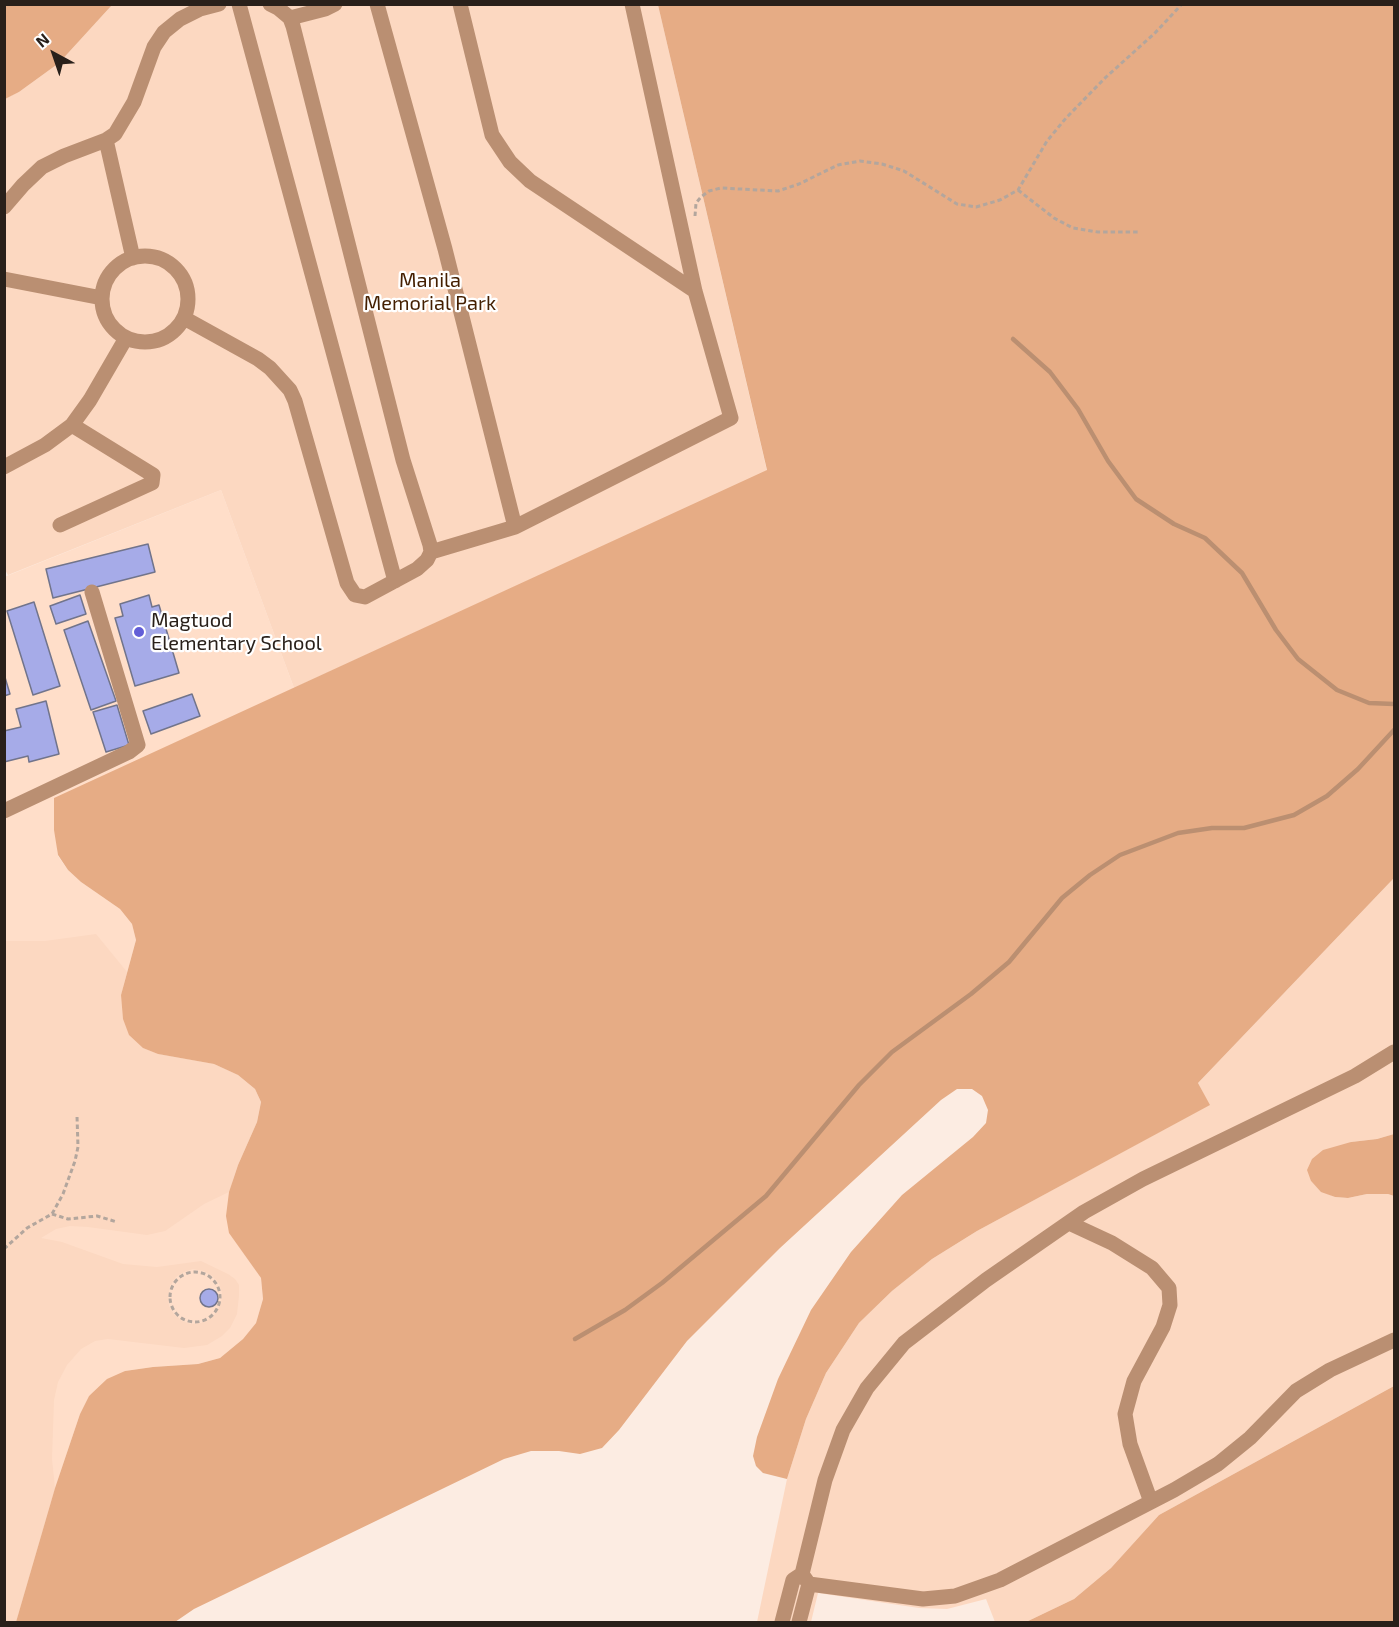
<!DOCTYPE html>
<html>
<head>
<meta charset="utf-8">
<style>
  body { margin:0 }
  #map { position:relative; width:1399px; height:1627px; overflow:hidden; background:#fcece2; font-family:"Exo 2",sans-serif }
  canvas { display:block }
  .frame { position:absolute; inset:0; border:6px solid #29201a; pointer-events:none }
  .north { position:absolute; left:24px; top:24px; width:60px; height:60px; -webkit-text-stroke:4px #fff; paint-order:stroke; rotate:320deg; font-size:16px; font-weight:700; line-height:24px; text-align:center; color:#29201a }
  .north::after { content:''; display:block; margin:auto; width:21px; height:27px; background:#29201a; clip-path:polygon(50% 0,100% 100%,50% 72%,0 100%) }
</style>
</head>
<body>
<div id="map">
<canvas width="1399" height="1627"></canvas>
<div class="frame"></div>
<div class="north">N</div>
</div>
<script>
const g = document.querySelector('canvas').getContext('2d');
g.lineJoin = 'round';
function fillPath(path, color) { g.fillStyle = color; g.fill(path, 'evenodd'); }
const shape = rows => new Path2D(rows.map(r => 'M' + r).join(''));
function stroke(path, color, width, dash) { g.strokeStyle = color; g.lineWidth = width; g.lineCap = dash ? 'butt' : 'round'; g.setLineDash(dash || []); g.stroke(path); }
function write(font, color, halo, rows, align = 'center') {
  g.font = font + ' "Exo 2",sans-serif'; g.lineWidth = 4.5; g.setLineDash([]); g.textBaseline = 'middle'; g.strokeStyle = halo; g.fillStyle = color; for (const [text, x, y, turn = 0] of rows) {
    g.save(); g.translate(x, y); g.rotate((+turn || 0) * Math.PI / 180); g.textAlign = isNaN(turn) ? turn : align; if (halo) g.strokeText(text, 0, 0); g.fillText(text, 0, 0); g.restore();
  }
}
const built = shape([
  [221,490,294,688,54,799,58,856,68,870,81,882,120,909,132,924,136,940,121,995,158,1054,214,1064,238,1075,230,1233,261,1278,263,1299,256,1323,243,1339,220,1358,198,1364,153,1367,125,1371,89,1396,80,1414,55,1488,16,1622,7,1622,4,1621,4,577]
]);
const green = shape([
  [112,5,658,5,767,471,294,688,221,490,8,575,4,568,4,99,19,92,59,63],
  [1394,878,1394,1134,1377,1139,1351,1142,1311,1181,1321,1191,1335,1197,1348,1198,1367,1194,1388,1194,1394,1196,1394,1386,1159,1515,1111,1568,1074,1599,1026,1622,995,1622,986,1599,947,1609,919,1608,818,1593,811,1622,757,1622,787,1479,806,1419,826,1373,859,1323,892,1291,932,1259,977,1231,1209,1105,1198,1083],
  [96,934,127,972,121,995,123,1019,130,1036,143,1048,158,1054,214,1064,238,1075,255,1089,261,1102,257,1122,238,1165,229,1192,204,1204,165,1231,147,1235,88,1227,70,1226,56,1229,41,1238,62,1242,123,1264,157,1267,201,1261,228,1274,235,1279,239,1285,239,1296,237,1314,230,1328,222,1336,207,1345,184,1348,108,1339,95,1341,81,1349,67,1365,58,1382,54,1400,52,1459,55,1488,16,1622,7,1622,4,1621,4,941,45,941],
  [193,1269,204,1271,212,1276,219,1283,222,1293,221,1303,217,1312,210,1319,201,1323,191,1324,182,1321,174,1314,169,1306,168,1296,170,1286,176,1277,184,1272]
]);
const forest = shape([
  [5,4,112,4,112,5,59,63,19,92,5,99],
  [658,5,1394,5,1394,878,1198,1083,1210,1105,977,1231,932,1259,892,1291,859,1323,826,1373,806,1419,787,1479,763,1473,756,1466,753,1456,757,1437,778,1379,811,1310,851,1252,902,1195,973,1137,986,1123,988,1110,982,1096,972,1089,957,1089,941,1100,780,1248,687,1341,619,1430,602,1448,580,1454,559,1451,531,1451,504,1459,194,1609,175,1622,16,1622,55,1488,80,1414,89,1396,107,1379,125,1371,153,1367,198,1364,220,1358,243,1339,256,1323,263,1299,261,1278,229,1233,226,1216,229,1192,238,1165,257,1122,261,1102,255,1089,238,1075,214,1064,158,1054,143,1048,129,1035,123,1019,121,995,136,940,132,924,120,909,81,882,68,870,58,855,54,830,54,798,767,470],
  [1394,1134,1394,1196,1388,1194,1367,1194,1348,1198,1335,1197,1321,1192,1311,1181,1307,1170,1312,1159,1323,1150,1351,1142,1377,1139],
  [1394,1386,1394,1622,1026,1622,1074,1599,1111,1568,1159,1515]
]);
const stream = shape([
  [1013,339,1050,372,1078,409,1108,461,1136,499,1174,524,1205,538,1242,573,1276,630,1298,659,1337,690,1369,703,1394,704],
  [575,1339,625,1310,662,1283,766,1196,859,1085,892,1052,971,994,1009,962,1062,898,1090,875,1120,855,1178,833,1212,828,1244,828,1294,815,1327,796,1358,769,1394,730]
]);
const building = shape([
  [148,544,155,572,53,598,46,569,148,544],
  [80,595,86,614,56,624,50,606,80,595],
  [149,595,152,607,159,605,179,673,135,686,115,618,123,616,120,604,149,595],
  [34,602,60,686,33,695,7,611,34,602],
  [88,621,116,701,91,710,64,630,88,621],
  [4,674,10,694,4,696,4,674],
  [192,694,200,716,151,734,143,711,192,694],
  [46,701,59,754,29,762,28,756,4,762,4,731,21,727,16,709,46,701],
  [117,705,129,745,106,752,93,712,117,705],
  '200 1298a9 9 0 1 1 18 0a9 9 0 1 1-18 0Z'
]);
const path = shape([
  [1018,190,1054,218,1073,228,1098,232,1138,232],
  [695,216,696,203,701,197,709,191,721,188,778,191,799,184,838,165,860,161,882,164,904,171,957,204,976,207,1000,200,1018,190,1047,141,1066,118,1106,77,1154,34,1182,4],
  [52,1214,68,1219,97,1216,117,1222],
  [4,1249,27,1228,52,1214,63,1194,75,1161,78,1147,77,1116],
  '170 1297a25 25 0 1 1 50 0a25 25 0 1 1-50 0Z'
]);
const minor = shape([
  [239,4,395,581],
  [377,4,445,249,515,527],
  [460,4,492,135,510,162,530,181,695,291],
  [290,18,325,9,335,4],
  [106,140,133,258],
  [4,207,23,185,42,167,64,156,106,140,115,134,134,102,154,47,164,32,180,19,200,9,219,4],
  '102 299a43 43 0 1 1 86 0a43 43 0 1 1-86 0Z',
  [4,279,102,298],
  [184,318,258,359,270,368,290,390,295,401,347,583,355,595,365,597,417,569,427,560,431,552,430,545,403,460,293,26,290,18,278,8,270,4],
  [4,467,45,445,72,425,90,400,126,338],
  [60,525,152,483,153,475,72,425],
  [431,552,515,527,731,418,695,291,632,4],
  [4,811,129,752,138,745,92,592],
  [1069,1223,1112,1243,1152,1268,1169,1288,1170,1305,1163,1327,1134,1381,1125,1414,1130,1444,1151,1502],
  [802,1574,809,1584,923,1599,955,1596,1000,1580,1174,1490,1218,1464,1250,1438,1296,1391,1330,1370,1394,1340],
  [782,1622,793,1580,802,1574,825,1480,843,1430,867,1388,904,1343,986,1280,1084,1212,1143,1179,1355,1076,1394,1052],
  [799,1622,809,1584]
]);
const markers = [
  [139,632,6,"#625ed7"]
];
const parkNames = [
  ["Manila",430,280],
  ["Memorial Park",430,303]
];
const poiNames = [
  ["Magtuod",151,620],
  ["Elementary School",151,643]
];
fillPath(built, '#ffdec9');
fillPath(green, '#fcd8c1');
fillPath(forest, '#e6ac85');
stroke(stream, '#bb8f71', 4.5);
fillPath(building, '#a6abe8');
stroke(building, '#71748b', 1.5);
stroke(path, '#b3a69d', 3, [4.5, 3]);
stroke(minor, '#ba8f72', 15);
for (const [x, y, r, color] of markers) { const dot = new Path2D(); dot.arc(x, y, r, 0, 2 * Math.PI); g.fillStyle = color; g.fill(dot); stroke(dot, '#fff', 2); }
write('20px', '#441f01', '#fff', parkNames);
write('20px', '#29201a', '#fff', poiNames, 'left');
</script>
</body>
</html>
